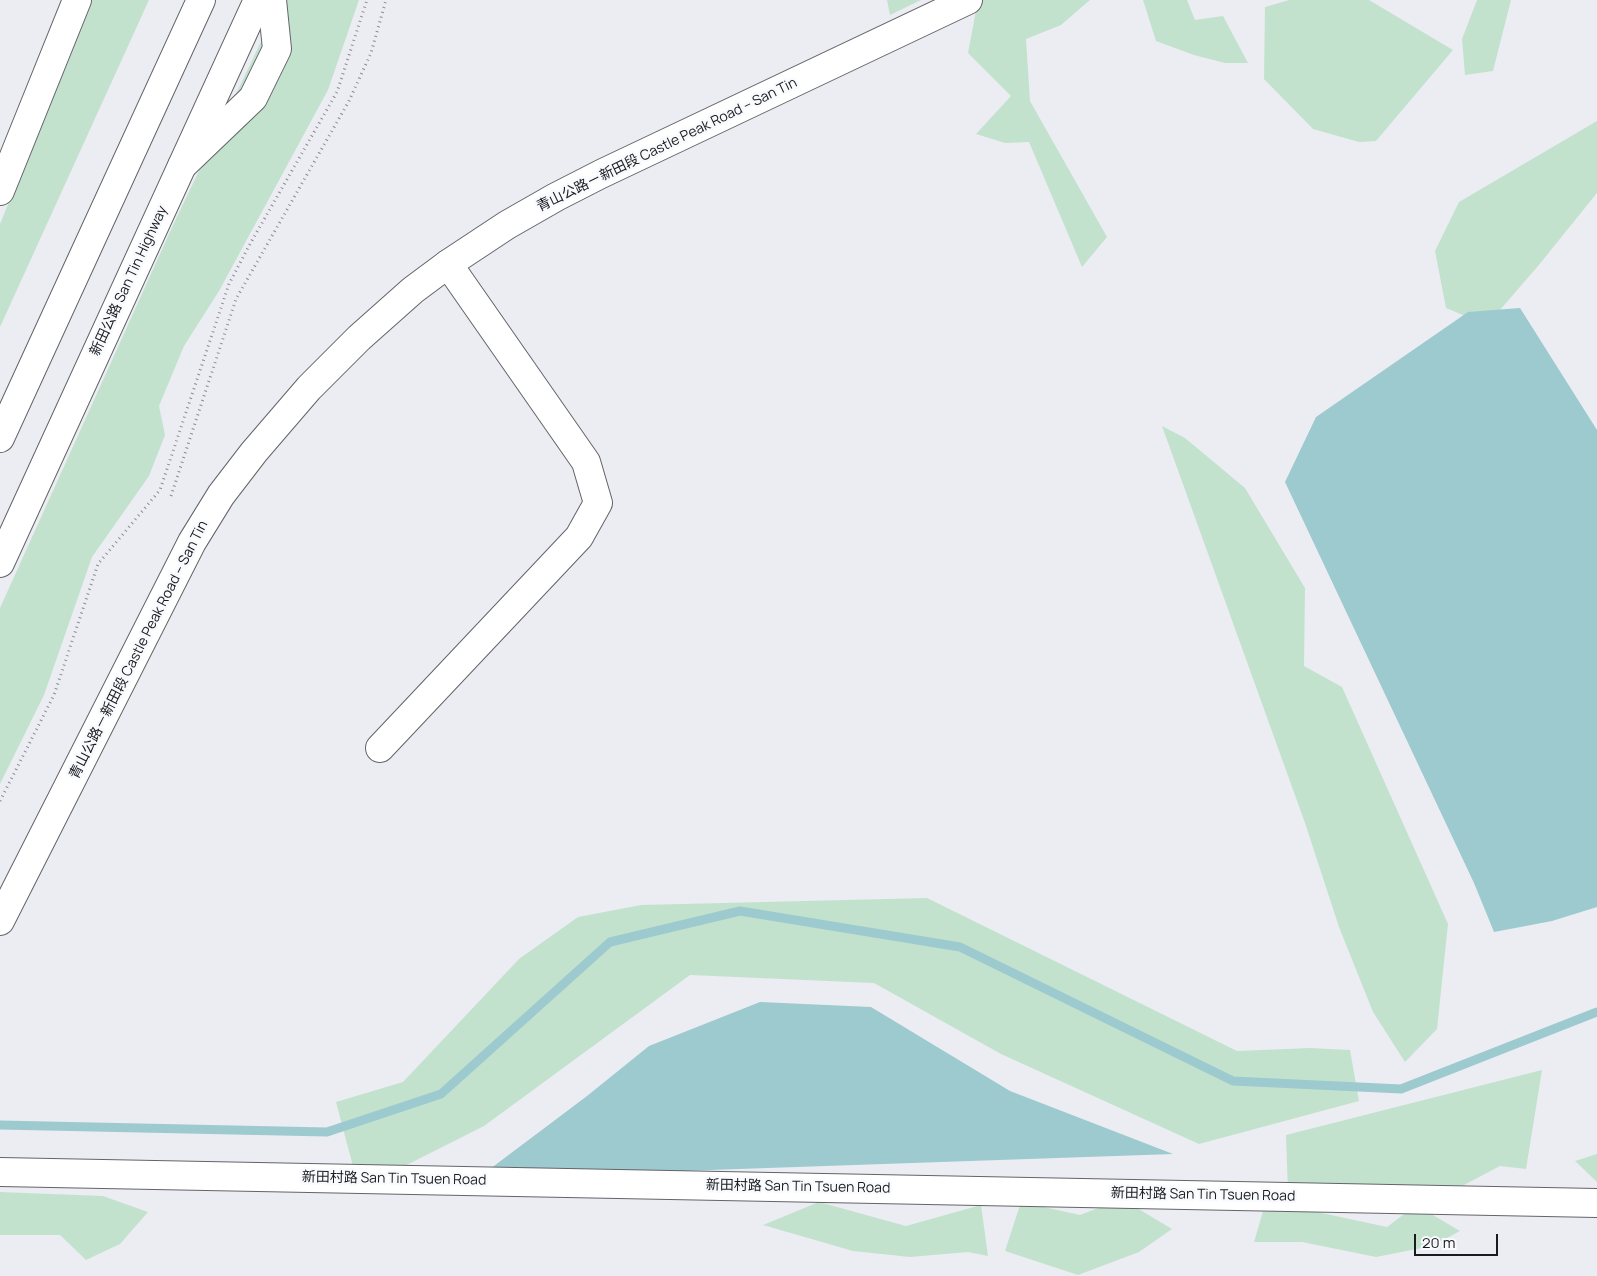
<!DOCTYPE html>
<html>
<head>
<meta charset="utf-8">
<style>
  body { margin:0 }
  #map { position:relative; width:1597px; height:1276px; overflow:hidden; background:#ebedf2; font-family:Manrope,sans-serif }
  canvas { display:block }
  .scale { position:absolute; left:1414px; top:1234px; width:84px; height:22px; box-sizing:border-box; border:2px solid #1a1b1d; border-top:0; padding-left:6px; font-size:15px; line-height:18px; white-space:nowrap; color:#1a1b1d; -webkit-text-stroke:4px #f9fafe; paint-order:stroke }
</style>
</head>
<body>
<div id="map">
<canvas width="1597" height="1276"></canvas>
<div class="scale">20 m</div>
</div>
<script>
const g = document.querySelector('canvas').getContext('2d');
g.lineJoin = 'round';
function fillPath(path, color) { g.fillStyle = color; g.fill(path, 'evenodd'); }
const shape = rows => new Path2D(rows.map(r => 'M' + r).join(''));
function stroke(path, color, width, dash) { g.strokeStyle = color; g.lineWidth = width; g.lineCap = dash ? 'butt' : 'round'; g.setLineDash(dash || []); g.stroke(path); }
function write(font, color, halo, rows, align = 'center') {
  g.font = font + ' Manrope,"Noto Sans SC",sans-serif'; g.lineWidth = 5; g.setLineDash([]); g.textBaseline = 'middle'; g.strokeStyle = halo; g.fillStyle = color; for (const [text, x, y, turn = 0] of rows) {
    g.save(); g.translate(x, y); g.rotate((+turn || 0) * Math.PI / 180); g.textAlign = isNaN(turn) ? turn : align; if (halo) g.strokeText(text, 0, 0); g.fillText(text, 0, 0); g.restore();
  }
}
const green = shape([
  [91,0,149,0,0,327,0,224],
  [281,0,359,0,328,90,219,291,184,346,159,406,165,435,149,476,92,557,44,695,0,784,0,608,174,223],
  [887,0,921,0,890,15],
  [978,0,1090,0,1061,25,1026,39,1030,101,1107,237,1082,267,1029,142,1005,143,976,134,1011,96,968,53],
  [1143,0,1187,0,1195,20,1223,16,1248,63,1225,63,1194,55,1156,41],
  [1289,0,1369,0,1453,50,1376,141,1359,142,1313,129,1264,79,1265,7],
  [1477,0,1511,0,1493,71,1465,75,1462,39],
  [1597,121,1597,193,1538,266,1487,325,1446,308,1435,251,1459,202],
  [1162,426,1185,438,1245,488,1305,588,1304,666,1342,687,1448,924,1437,1029,1405,1062,1373,1012,1339,927,1305,823],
  [927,898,1237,1051,1310,1048,1350,1050,1359,1101,1199,1144,1001,1054,874,983,690,975,484,1126,359,1189,336,1102,403,1082,519,959,578,917,641,905],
  [1542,1070,1526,1169,1500,1166,1445,1195,1288,1192,1286,1135],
  [1597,1154,1597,1182,1575,1161],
  [0,1192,103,1196,148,1212,120,1244,86,1260,60,1235,0,1235],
  [1122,1199,1172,1229,1139,1252,1078,1275,1005,1251,1021,1202,1080,1215],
  [1266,1201,1387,1227,1416,1205,1460,1231,1432,1246,1376,1257,1302,1242,1254,1242],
  [819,1202,906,1226,981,1205,988,1256,968,1252,910,1257,853,1251,763,1225]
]);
const water = shape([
  [1520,308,1597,430,1597,907,1552,921,1494,932,1474,883,1285,482,1316,417,1468,312],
  [760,1002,871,1007,1010,1091,1173,1154,478,1178,587,1096,649,1046]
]);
const stream = shape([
  [0,1125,327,1132,441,1094,610,942,740,911,960,947,1233,1081,1401,1089,1597,1012]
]);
const path = shape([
  [171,496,236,299,349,101,371,53,386,0],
  [0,801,54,695,98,564,160,490,229,284,250,244,337,92,367,0]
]);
const minor = shape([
  [182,166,253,98,277,49,272,0],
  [0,191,77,0],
  [380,748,579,537,598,503,586,462,448,264],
  [0,1172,1597,1203]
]);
const major = shape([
  [0,921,192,542,221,495,254,452,309,388,359,338,413,290,448,264,507,225,556,197,601,174,968,0]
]);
const highway = shape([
  [0,438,201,0],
  [0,563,258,0]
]);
const streetNames = [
  ["青山公路－新田段 Castle Peak Road – San Tin",667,145,-26],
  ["新田公路 San Tin Highway",129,281,-65],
  ["青山公路－新田段 Castle Peak Road – San Tin",139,650,-63],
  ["新田村路 San Tin Tsuen Road",394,1179,1],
  ["新田村路 San Tin Tsuen Road",798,1187,1],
  ["新田村路 San Tin Tsuen Road",1203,1195,1]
];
fillPath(green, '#c3e2ce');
fillPath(water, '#9ccacf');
stroke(stream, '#9ccacf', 9);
stroke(minor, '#636469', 30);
stroke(major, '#636469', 30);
stroke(highway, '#636469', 30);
stroke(path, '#8b8d91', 3, [1, 4]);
stroke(minor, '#fff', 28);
stroke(major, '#fff', 28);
stroke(highway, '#fff', 28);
write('14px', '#1a1b1d', '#f9fafe', streetNames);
</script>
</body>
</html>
